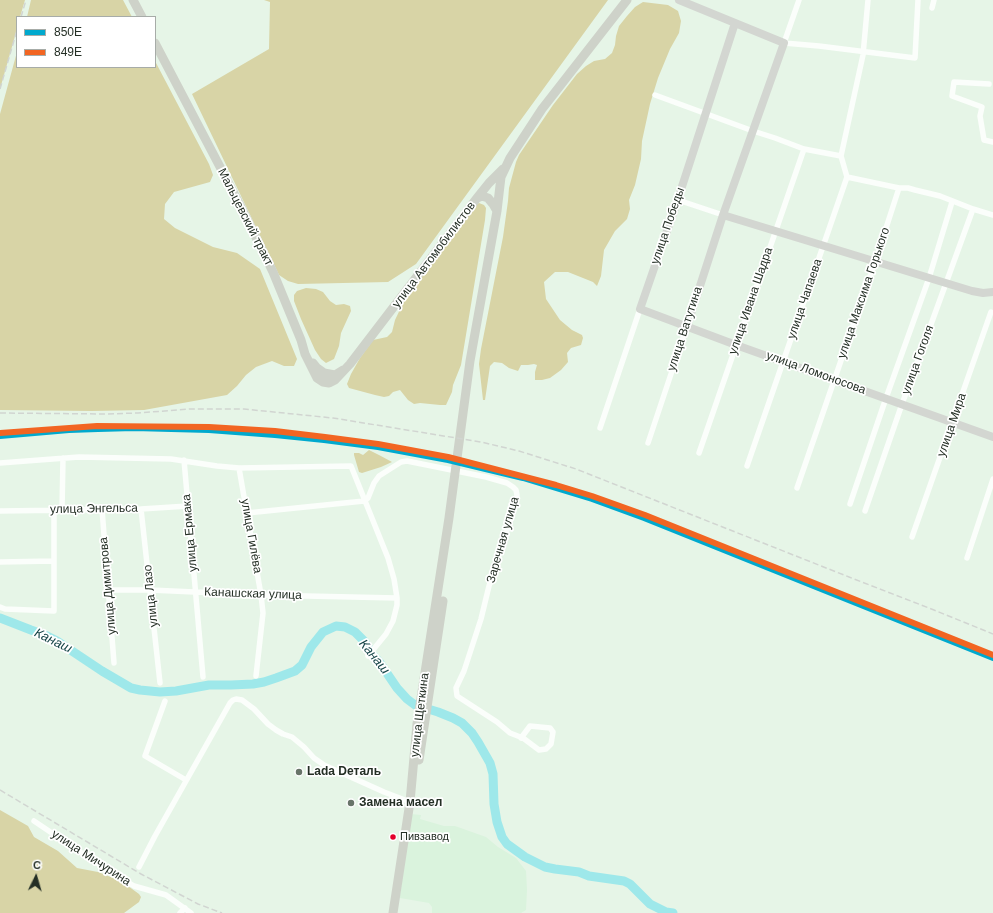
<!DOCTYPE html>
<html>
<head>
<meta charset="utf-8">
<style>
  body { margin:0 }
  #map { position:relative; width:993px; height:913px; overflow:hidden; background:#e6f5e7; font-family:Arial,sans-serif }
  canvas { display:block }
  .legend { position:absolute; left:16px; top:16px; width:140px; height:52px; box-sizing:border-box; background:#fff; border:1px solid #a7aca8; margin:0; padding:5px 7px; list-style:none; font-size:12px; color:#242f25 }
  .legend li { display:flex; align-items:center; gap:8px; height:20px }
  .legend b { width:20px; border:1px solid #a7aca8 }
  .north { position:absolute; left:16px; top:857px; width:40px; height:40px; -webkit-text-stroke:3px #fff; paint-order:stroke; rotate:5deg; font-size:11px; font-weight:700; line-height:16px; text-align:center; color:#242f25 }
  .north::after { content:''; display:block; margin:auto; width:14px; height:18px; background:#242f25; clip-path:polygon(50% 0,100% 100%,50% 72%,0 100%) }
</style>
</head>
<body>
<div id="map">
<canvas width="993" height="913"></canvas>
<ul class="legend">
<li><b style="height:5px;background:#00a9ce"></b>850Е</li>
<li><b style="height:5px;background:#f26522"></b>849Е</li>
</ul>
<div class="north">С</div>
</div>
<script>
const g = document.querySelector('canvas').getContext('2d');
g.lineJoin = 'round';
function fillPath(path, color) { g.fillStyle = color; g.fill(path, 'evenodd'); }
const shape = rows => new Path2D(rows.map(r => 'M' + r).join(''));
function stroke(path, color, width, dash) { g.strokeStyle = color; g.lineWidth = width; g.lineCap = dash ? 'butt' : 'round'; g.setLineDash(dash || []); g.stroke(path); }
function write(font, color, halo, rows, align = 'center') {
  g.font = font + ' Arial,sans-serif'; g.lineWidth = 3.5; g.setLineDash([]); g.textBaseline = 'middle'; g.strokeStyle = halo; g.fillStyle = color; for (const [text, x, y, turn = 0] of rows) {
    g.save(); g.translate(x, y); g.rotate((+turn || 0) * Math.PI / 180); g.textAlign = isNaN(turn) ? turn : align; if (halo) g.strokeText(text, 0, 0); g.fillText(text, 0, 0); g.restore();
  }
}
const built = shape([
  [411,814,421,815,420,819,444,826,455,826,486,837,498,847,516,858,526,871,527,890,526,910,521,913,432,913,432,907,429,903,400,898,400,895]
]);
const forest = shape([
  [0,0,25,0,20,17,17,17,17,29,0,89],
  [31,0,123,0,132,17,27,17],
  [264,0,608,0,416,264,388,282,298,284,288,281,279,275,192,94,269,49,270,2],
  [643,2,668,5,678,11,681,21,679,33,670,49,658,78,650,104,642,141,641,159,635,185,629,200,630,209,627,219,615,231,604,250,601,276,597,286,593,282,568,272,555,272,544,282,546,299,560,320,572,330,582,335,583,338,581,345,571,348,567,353,568,362,561,370,550,378,542,380,535,380,535,372,537,365,534,364,528,365,521,365,518,371,509,368,502,363,494,362,490,366,485,400,483,400,479,364,481,349,503,237,508,201,509,188,516,162,519,155,553,105,577,74,586,66,594,61,605,59,612,53,615,45,616,36,619,26,627,16,635,7],
  [17,52,17,67,155,67,155,61,209,164,213,175,210,182,174,192,165,204,164,219,175,228,213,247,237,253,260,269,297,359,294,366,284,366,272,361,256,367,246,375,237,386,227,395,144,410,92,411,0,410,0,114],
  [479,203,484,205,486,208,485,220,461,365,453,385,452,392,446,405,440,405,420,403,414,404,408,400,400,390,393,392,389,396,384,397,375,395,349,388,347,384,351,374,360,358,373,340,387,337,392,332,395,320,405,299,475,205],
  [306,288,316,289,323,292,330,301,336,305,344,304,350,306,351,311,341,333,339,346,334,359,326,363,321,359,315,350,301,319,294,301,294,295,297,291],
  [369,450,379,455,392,462,381,467,362,473,359,472,354,455,354,453,359,453,363,455],
  [0,810,28,826,34,837,58,851,77,868,98,872,121,881,139,894,141,897,139,902,124,913,0,913]
]);
const river = shape([
  [0,618,31,630,45,635,57,641,102,671,131,688,140,690,160,692,176,691,209,685,231,685,253,684,264,682,276,678,295,671,302,665,311,647,323,632,336,626,345,627,355,632,365,642,372,654,380,663,397,688,407,699,415,705,438,712,453,718,462,723,472,733,478,742,490,763,493,774,494,804,497,822,502,837,507,844,525,857,545,867,555,869,579,872,589,876,624,881,630,884,650,904,666,912,673,913]
]);
const street = shape([
  [799,0,784,43,819,46,915,58,918,0],
  [932,8,934,0],
  [989,84,954,82,952,96,982,107,980,116,984,140,993,142],
  [655,95,753,131,775,138,804,149,841,156,847,177],
  [841,156,863,55,868,0],
  [847,177,899,188,908,188,915,190,940,196,973,209,993,215],
  [678,200,723,215],
  [600,428,640,309],
  [648,443,687,326],
  [699,453,804,149],
  [184,460,203,677],
  [0,463,79,457,171,459,217,466,239,468,351,466,388,558,394,579,397,598,397,605,393,621,386,634,368,656],
  [747,466,847,177],
  [239,468,261,595,263,613,256,676],
  [797,488,875,262,899,188],
  [850,504,886,398,929,278,952,202],
  [102,509,114,663],
  [141,509,160,683],
  [62,510,63,458],
  [0,511,141,509,188,506],
  [865,511,902,404,973,209],
  [247,513,364,501,368,498,374,483,379,476,401,462,407,461,486,477,507,483,513,487,516,490,517,495,516,502,489,586,481,619,464,671,456,688,457,696,497,722,510,733,523,738,539,750,546,749,551,744,553,732,550,728,530,726,521,738],
  [912,537,991,312],
  [967,558,993,479],
  [0,562,54,561],
  [109,590,150,590,261,595,397,598],
  [0,607,5,609,54,611,54,510],
  [165,701,145,756,186,780],
  [34,821,95,862,134,886,166,895,191,913],
  [139,867,155,836,230,703,233,700,236,699,242,700,254,709,268,724,276,730,283,734,292,737,304,747,314,758,324,765,384,792,410,802],
  [180,913,185,908]
]);
const secondary = shape([
  [679,0,784,43,723,215,687,326],
  [735,23,677,202,640,309,736,345,993,437],
  [723,215,972,291,983,293,993,292]
]);
const primary = shape([
  [133,0,142,17],
  [155,43,240,205,273,272,301,340,305,354,317,378,323,382,329,383,335,380,350,364,477,198,489,183,503,169],
  [477,198,482,196,488,198,493,204,497,211],
  [313,363,317,368,324,373,335,375,343,370],
  [419,760,443,601],
  [393,913,410,802,417,724,449,518,470,361,497,211,501,177,510,158,542,109,627,0]
]);
const rail = shape([
  [21,17,26,0],
  [0,89,17,30],
  [0,413,105,414,138,413,190,409,244,409,333,418,481,442,519,451,576,469,849,577,934,610,993,634],
  [0,790,141,874,198,904,222,913]
]);
const rail1 = shape([
  [0,436,69,430,98,429,134,428,209,430,275,435,324,440,378,447,448,460,523,478,592,499,644,518,993,658]
]);
const rail2 = shape([
  [0,433,97,426,209,427,275,431,325,437,378,444,448,457,556,485,592,496,645,515,993,655]
]);
const markers = [
  [299,772,4,"#687469"],
  [351,803,4,"#687469"],
  [393,837,3.5,"#e4002b"]
];
const busNames = [
  ["Пивзавод",400,837]
];
const streetNames = [
  ["Мальцевский тракт",245,217,63],
  ["улица Победы",668,226,-71],
  ["улица Автомобилистов",434,255,-53],
  ["улица Максима Горького",864,293,-71],
  ["улица Чапаева",805,299,-71],
  ["улица Ивана Шадра",751,301,-71],
  ["улица Ватутина",685,329,-72],
  ["улица Гоголя",918,360,-70],
  ["улица Ломоносова",816,373,20],
  ["улица Мира",952,425,-71],
  ["улица Энгельса",94,509,-1],
  ["улица Ермака",190,533,-95],
  ["улица Гилёва",251,536,80],
  ["Заречная улица",503,540,-74],
  ["улица Димитрова",108,586,-95],
  ["Канашская улица",253,594,2],
  ["улица Лазо",151,596,-96],
  ["улица Щеткина",420,715,-83],
  ["улица Мичурина",91,858,33]
];
const poiNames = [
  ["Lada Dеталь",307,772],
  ["Замена масел",359,803]
];
const waterNames = [
  ["Канаш",53,641,26],
  ["Канаш",374,657,51]
];
fillPath(built, '#daf3dd');
fillPath(forest, '#d8d4a6');
stroke(river, '#9ee8ea', 9);
stroke(street, '#fbfefb', 5.5);
stroke(secondary, '#d3d6d1', 8);
stroke(primary, '#ced2c9', 9);
stroke(rail, '#d1d5d1', 1.5, [6, 3]);
stroke(rail1, '#00a9ce', 6);
stroke(rail2, '#f26522', 6);
for (const [x, y, r, color] of markers) { const dot = new Path2D(); dot.arc(x, y, r, 0, 2 * Math.PI); g.fillStyle = color; g.fill(dot); stroke(dot, '#fff', 1.5); }
write('11px', '#242f25', '#fff', busNames, 'left');
write('12px', '#242f25', '#fff', streetNames);
write('bold 12px', '#242f25', '#fff', poiNames, 'left');
write('italic 13px', '#184649', '#fff', waterNames);
</script>
</body>
</html>
